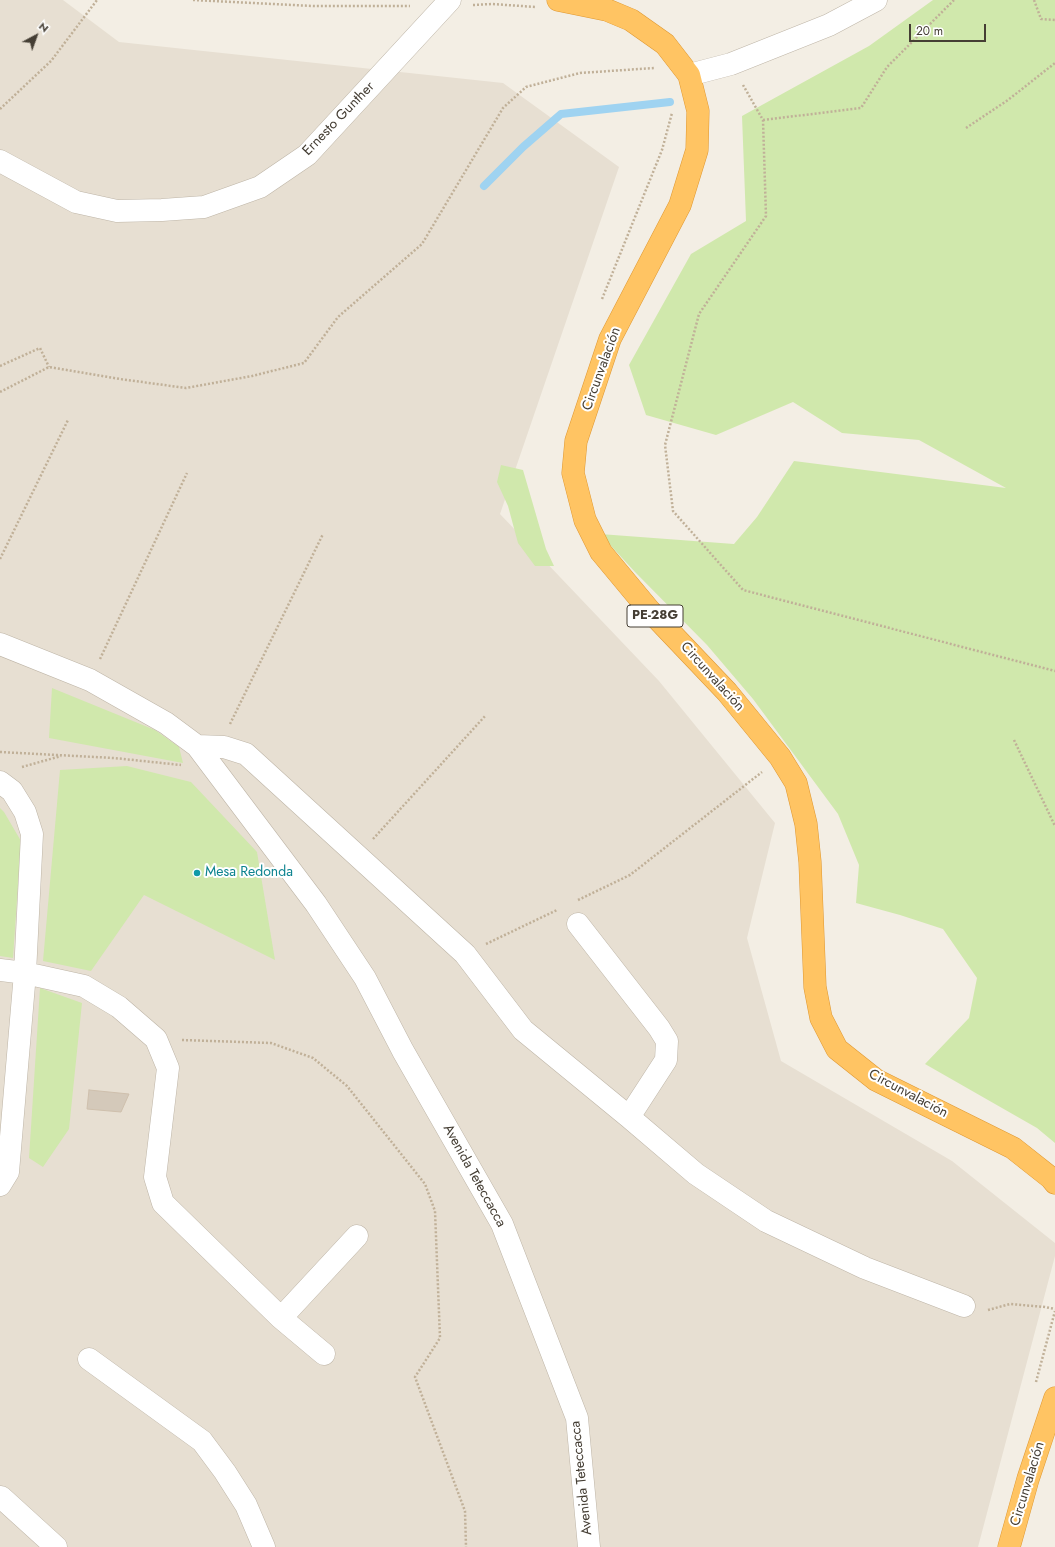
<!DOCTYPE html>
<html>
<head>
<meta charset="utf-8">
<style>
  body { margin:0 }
  #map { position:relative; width:1055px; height:1547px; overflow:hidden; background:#f3eee4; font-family:Jost,sans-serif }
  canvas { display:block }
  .north { position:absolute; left:16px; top:16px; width:40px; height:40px; -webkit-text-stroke:3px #fff; paint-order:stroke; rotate:41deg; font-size:11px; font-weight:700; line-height:16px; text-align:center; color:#453e34 }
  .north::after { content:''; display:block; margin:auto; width:14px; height:18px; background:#453e34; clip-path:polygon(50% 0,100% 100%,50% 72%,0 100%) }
  .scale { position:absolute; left:909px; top:24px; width:77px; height:18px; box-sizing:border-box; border:2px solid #453e34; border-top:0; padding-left:5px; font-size:12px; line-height:14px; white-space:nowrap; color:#453e34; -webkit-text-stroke:3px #fff; paint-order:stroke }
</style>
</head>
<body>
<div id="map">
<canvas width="1055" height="1547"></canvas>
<div class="north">N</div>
<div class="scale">20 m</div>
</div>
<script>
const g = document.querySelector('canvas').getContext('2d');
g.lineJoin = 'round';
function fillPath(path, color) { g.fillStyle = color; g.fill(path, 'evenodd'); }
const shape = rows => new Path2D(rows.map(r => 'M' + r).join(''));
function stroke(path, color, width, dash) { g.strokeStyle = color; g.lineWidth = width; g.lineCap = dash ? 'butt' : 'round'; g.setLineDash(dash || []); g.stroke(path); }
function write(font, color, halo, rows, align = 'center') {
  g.font = font + ' Jost,sans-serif'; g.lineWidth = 4; g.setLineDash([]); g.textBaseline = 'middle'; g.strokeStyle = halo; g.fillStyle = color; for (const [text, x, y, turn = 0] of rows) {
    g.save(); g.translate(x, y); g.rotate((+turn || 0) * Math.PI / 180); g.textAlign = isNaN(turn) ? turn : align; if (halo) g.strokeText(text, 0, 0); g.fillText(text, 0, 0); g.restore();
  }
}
const residential = shape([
  [0,0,63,0,119,42,503,83,619,167,500,514,659,681,775,823,747,938,781,1061,952,1161,1055,1243,1055,1256,978,1547,0,1547]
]);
const green = shape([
  [933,0,1055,0,1055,1143,1037,1128,925,1064,969,1018,977,978,943,929,900,915,856,903,859,865,838,814,753,699,707,645,635,572,600,534,734,544,757,517,794,461,1006,488,919,440,842,433,793,402,716,435,646,415,629,365,691,254,746,221,742,116,869,46],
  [501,465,523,470,546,549,554,566,535,566,518,543,508,506,497,482],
  [52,688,155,730,179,747,183,763,49,738],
  [127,766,191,782,257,852,275,960,144,895,91,971,43,961,60,770],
  [0,808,4,812,21,841,13,958,0,956],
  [40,988,82,1003,69,1129,43,1167,29,1158]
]);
const stream = shape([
  [484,186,523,147,561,114,670,102]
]);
const building = shape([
  [89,1090,129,1094,121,1112,87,1109,89,1090]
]);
const path = shape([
  [193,0,313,6,410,6],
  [1034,0,1041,19,1055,20],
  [473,5,492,4,536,7],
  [743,85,763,120,766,216,699,314,665,445,673,511,743,590,1055,671],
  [0,109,51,61,97,0],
  [763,120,861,108,887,67,954,0],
  [966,128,1008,100,1055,63],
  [602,299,662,150,672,113],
  [0,366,40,348,49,367],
  [0,392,49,367,120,379,186,388,252,376,304,363,338,317,422,244,503,108,526,87,580,73,654,68],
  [0,559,68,420],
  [100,659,187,473],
  [230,724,323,534],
  [1014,740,1055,826],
  [0,752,114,758,181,765],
  [22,767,61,756],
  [373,839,486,715],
  [578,900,630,875,762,772],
  [486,944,557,910],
  [182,1040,271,1043,313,1058,347,1086,425,1184,435,1211,440,1338,415,1377,465,1511,466,1547],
  [988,1310,1010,1304,1045,1307,1055,1309],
  [1036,1382,1055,1311]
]);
const street = shape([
  [689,75,731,64,829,25,876,0],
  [0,161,76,202,117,211,162,210,204,207,260,187,307,155,450,0],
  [0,644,90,680,166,723,197,746,316,904,365,978,403,1051,502,1224,577,1418,589,1547],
  [197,746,224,747,246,754,465,954,523,1030,629,1117,696,1174,766,1221,865,1268,964,1306],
  [0,782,12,791,25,812,32,834,25,973,8,1172,0,1185],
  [578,924,659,1028,667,1041,666,1060,629,1117],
  [0,970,25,973,84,986,119,1007,156,1039,168,1068,155,1177,163,1203,281,1318,324,1354],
  [281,1318,357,1236],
  [89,1359,202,1441,225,1472,246,1505,264,1547],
  [1,1497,56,1547]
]);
const highway = shape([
  [558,0,607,10,631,20,665,44,689,75,698,111,697,150,680,205,610,339,576,441,573,473,585,520,601,552,650,611,727,692,780,757,796,783,806,824,810,862,815,987,821,1018,837,1049,876,1080,1013,1148,1051,1178,1055,1183],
  [1009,1547,1028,1479,1055,1398]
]);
const markers = [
  [197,873,4,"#0f9aa8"]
];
const shields = [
  [655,616,56]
];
const shieldNames = [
  ["PE-28G",655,616]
];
const streetNames = [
  ["Ernesto Gunther",339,119,-46],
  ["Circunvalación",602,369,-70],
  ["Circunvalación",712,677,48],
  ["Circunvalación",908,1094,28],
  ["Avenida Teteccacca",474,1176,61],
  ["Avenida Teteccacca",582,1478,-96],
  ["Circunvalación",1028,1484,-73]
];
const cultureNames = [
  ["Mesa Redonda",205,873]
];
fillPath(residential, '#e7dfd2');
fillPath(green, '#d0e8ac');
stroke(stream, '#9fd3f1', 8);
fillPath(building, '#d4c9ba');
stroke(building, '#cfc0ad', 1);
stroke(street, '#beb5a7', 23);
stroke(highway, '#df9832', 23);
stroke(path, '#c0b098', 2.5, [2, 2]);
stroke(street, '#fff', 22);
stroke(highway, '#ffc463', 22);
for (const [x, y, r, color] of markers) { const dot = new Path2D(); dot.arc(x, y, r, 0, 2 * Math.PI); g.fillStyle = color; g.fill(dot); stroke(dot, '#fff', 1.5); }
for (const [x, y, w] of shields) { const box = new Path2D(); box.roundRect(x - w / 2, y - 11, w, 22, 3); g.fillStyle = '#fff'; g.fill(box); stroke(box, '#453e34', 1); }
write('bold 13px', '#453e34', null, shieldNames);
write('14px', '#453e34', '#fff', streetNames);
write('14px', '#0d838f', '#fff', cultureNames, 'left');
</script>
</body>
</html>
